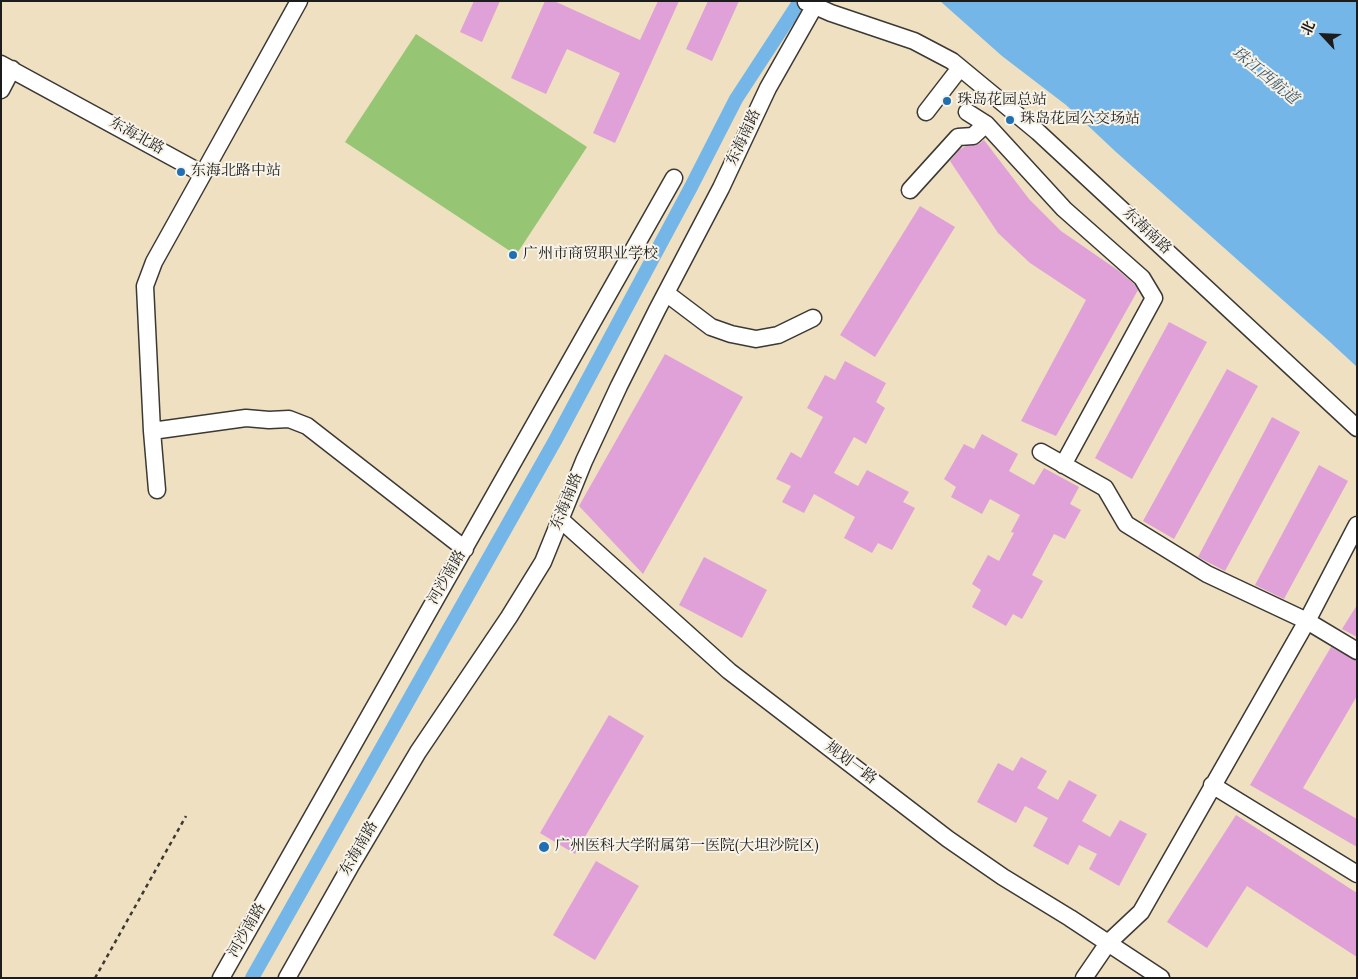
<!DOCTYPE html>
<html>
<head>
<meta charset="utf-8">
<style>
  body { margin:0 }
  #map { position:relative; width:1358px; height:979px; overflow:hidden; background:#eee0c0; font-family:Vollkorn,"Noto Serif SC",serif }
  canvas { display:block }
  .frame { position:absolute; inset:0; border:2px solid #1c1c1c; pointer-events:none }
  .north { position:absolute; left:1298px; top:10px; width:50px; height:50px; -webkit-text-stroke:4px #f7f3e8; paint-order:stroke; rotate:295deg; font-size:14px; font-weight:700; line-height:20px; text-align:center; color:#1c1c1c }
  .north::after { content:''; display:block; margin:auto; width:18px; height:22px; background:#1c1c1c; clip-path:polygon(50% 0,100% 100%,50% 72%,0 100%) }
</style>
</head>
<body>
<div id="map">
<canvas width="1358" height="979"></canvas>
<div class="frame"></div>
<div class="north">北</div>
</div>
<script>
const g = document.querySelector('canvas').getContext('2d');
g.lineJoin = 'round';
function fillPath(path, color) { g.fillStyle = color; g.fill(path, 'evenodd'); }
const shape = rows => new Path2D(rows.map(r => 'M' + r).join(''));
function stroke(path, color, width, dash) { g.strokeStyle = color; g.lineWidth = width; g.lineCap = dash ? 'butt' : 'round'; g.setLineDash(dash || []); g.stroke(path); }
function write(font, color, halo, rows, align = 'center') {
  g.font = font + ' Vollkorn,"Noto Serif SC",serif'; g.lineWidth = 4; g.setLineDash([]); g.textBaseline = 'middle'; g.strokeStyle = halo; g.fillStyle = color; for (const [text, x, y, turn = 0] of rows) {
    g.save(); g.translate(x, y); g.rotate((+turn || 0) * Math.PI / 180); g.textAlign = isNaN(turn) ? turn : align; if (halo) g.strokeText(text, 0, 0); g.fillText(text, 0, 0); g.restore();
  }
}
const green = shape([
  [416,34,587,147,516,255,345,142]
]);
const water = shape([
  [940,1,1357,1,1357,367,1329,341,1116,152,1066,105,1002,56]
]);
const canal = shape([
  [252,978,556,439,691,187,736,99,800,1]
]);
const building = shape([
  [474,1,500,1,482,42,460,32],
  [545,1,554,1,640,40,658,1,679,1,615,143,593,133,620,73,567,49,546,94,511,78],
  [708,1,739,1,712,61,686,49],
  [984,140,1029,199,1061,231,1119,271,1134,284,1138,290,1056,436,1021,421,1086,300,1030,263,998,233,950,161,959,150,966,146,979,144],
  [920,206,955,227,875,357,840,335],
  [1169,322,1207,342,1132,479,1095,458],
  [665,354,743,397,643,574,579,506],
  [845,361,886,383,876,402,885,408,866,444,854,437,834,473,858,486,867,470,909,492,903,502,915,508,892,550,878,543,872,553,844,538,855,517,814,494,804,513,782,502,791,486,776,479,791,452,801,458,823,417,807,408,825,375,835,380],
  [1227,369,1258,386,1174,539,1143,521],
  [1272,417,1300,432,1225,571,1198,557],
  [982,434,1018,454,1009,471,1034,485,1044,468,1079,487,1070,504,1081,510,1065,539,1054,534,1032,575,1043,581,1022,619,1013,614,1006,626,972,607,981,590,972,584,988,555,999,561,1014,533,1011,532,1020,515,990,499,982,514,951,497,956,487,944,479,964,444,974,449],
  [1319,465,1348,481,1284,599,1255,585],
  [704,557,767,590,742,638,679,605],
  [1357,605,1357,637,1342,629],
  [1331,647,1357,661,1357,696,1303,788,1357,819,1357,847,1250,785],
  [609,715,644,736,575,854,540,833],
  [1021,757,1047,771,1037,788,1058,800,1069,780,1097,795,1082,821,1110,837,1120,820,1147,834,1119,886,1089,869,1097,854,1079,845,1068,865,1033,846,1048,818,1025,806,1016,823,977,802,998,763,1013,771],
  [1236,815,1357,893,1357,957,1247,886,1207,948,1167,922],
  [596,861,639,886,595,960,553,935]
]);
const path = shape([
  [95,978,186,816]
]);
const minor = shape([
  [806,2,831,13,914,41,952,61,1038,132,1357,428],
  [1,64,203,174,299,1],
  [1,90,12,69],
  [926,112,960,68],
  [967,112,986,124,1064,209,1142,278,1154,298,1063,465],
  [910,190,958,137,973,136,986,124],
  [666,293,711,327,731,334,756,339,778,335,813,318],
  [152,431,246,418,269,420,289,419,307,426,465,549],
  [1041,452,1105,488,1126,524,1207,574,1307,621,1357,651],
  [157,490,152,431,145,286,154,262,203,174],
  [561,520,729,671,948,839,1003,877,1070,918,1161,978],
  [1212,785,1357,874],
  [221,978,674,178],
  [287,978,351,865,418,752,509,617,543,562,584,461,619,386,657,310,721,188,768,88,814,7],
  [1084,978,1108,943,1141,912,1307,621,1357,525]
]);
const markers = [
  [947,101,5,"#1f6fb2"],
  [1010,120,5,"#1f6fb2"],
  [181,172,5,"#1f6fb2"],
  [513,255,5,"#1f6fb2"],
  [544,847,6,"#1f6fb2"]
];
const poiNames = [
  ["珠岛花园总站",957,101],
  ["珠岛花园公交场站",1020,120],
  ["东海北路中站",191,172],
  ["广州市商贸职业学校",523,255],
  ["广州医科大学附属第一医院(大坦沙院区)",555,847]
];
const streetNames = [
  ["东海北路",136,137,29],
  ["东海南路",745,138,-65],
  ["东海南路",1146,232,43],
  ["东海南路",568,502,-68],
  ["河沙南路",448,578,-60],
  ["规划一路",850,764,37],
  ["东海南路",360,849,-60],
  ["河沙南路",248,931,-60]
];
const waterNames = [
  ["珠江西航道",1264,77,39]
];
fillPath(green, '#96c574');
fillPath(water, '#75b6e9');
stroke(canal, '#75b6e9', 14);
fillPath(building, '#e0a1d8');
stroke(minor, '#3c3935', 19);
stroke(path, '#3c3935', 2.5, [4, 4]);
stroke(minor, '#fff', 16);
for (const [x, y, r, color] of markers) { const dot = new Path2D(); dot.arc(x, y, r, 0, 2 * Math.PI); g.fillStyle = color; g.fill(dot); stroke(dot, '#f7f3e8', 2); }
write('15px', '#1c1c1c', '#f7f3e8', poiNames, 'left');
write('15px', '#1c1c1c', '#f7f3e8', streetNames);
write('italic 16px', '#405a6e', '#f7f3e8', waterNames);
</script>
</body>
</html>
